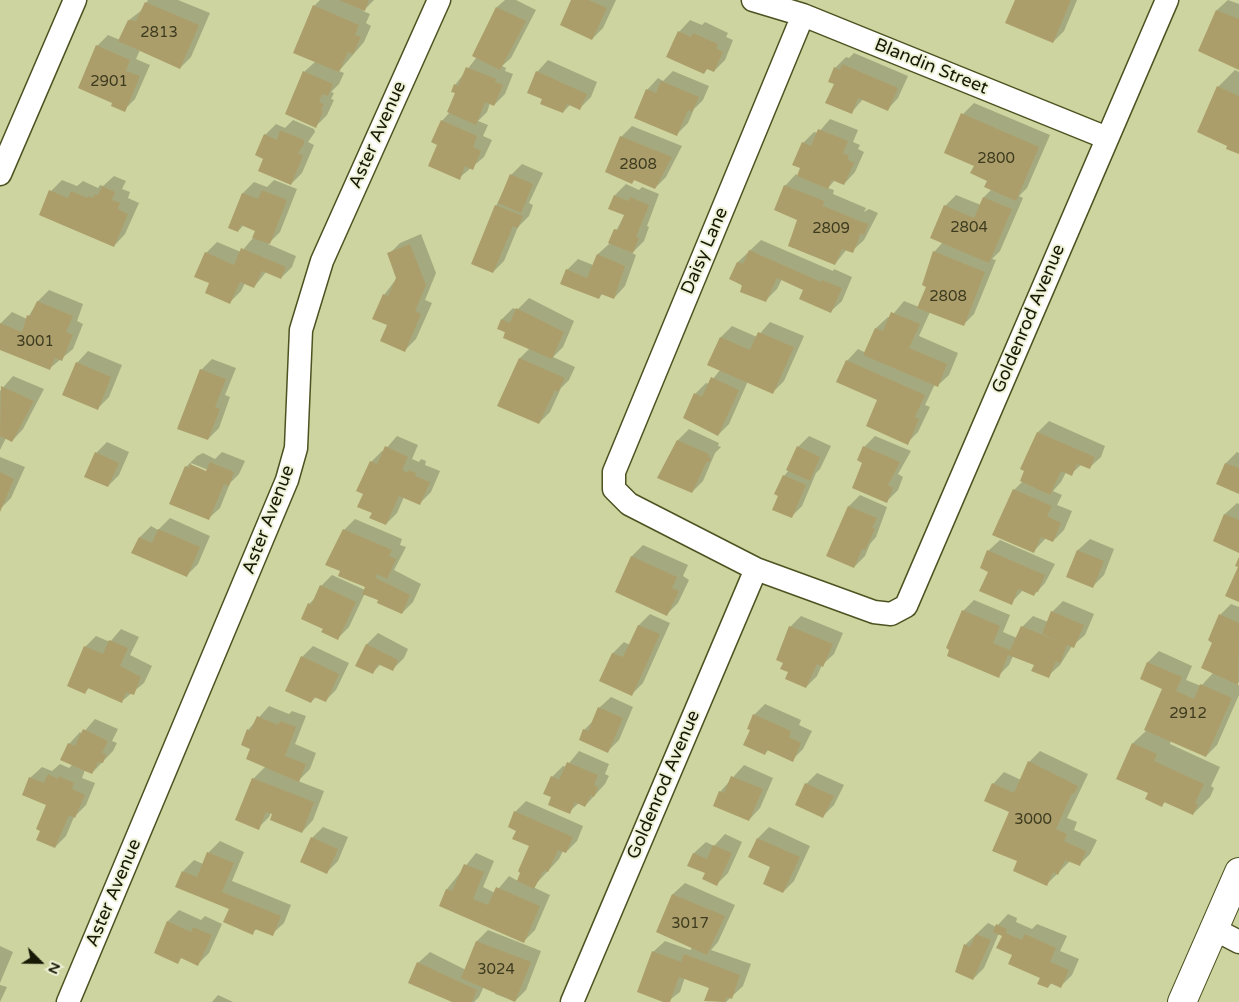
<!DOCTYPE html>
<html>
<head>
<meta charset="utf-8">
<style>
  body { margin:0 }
  #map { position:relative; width:1239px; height:1002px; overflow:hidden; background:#cdd49f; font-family:"Varela Round",sans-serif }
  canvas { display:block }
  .north { position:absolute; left:15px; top:937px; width:50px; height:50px; -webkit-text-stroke:4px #eef2d7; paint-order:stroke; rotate:113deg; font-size:14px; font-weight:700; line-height:20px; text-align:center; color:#181a06 }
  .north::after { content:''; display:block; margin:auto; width:18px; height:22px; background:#181a06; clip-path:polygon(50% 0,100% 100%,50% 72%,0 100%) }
</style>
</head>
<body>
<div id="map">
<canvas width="1239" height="1002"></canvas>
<div class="north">N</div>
</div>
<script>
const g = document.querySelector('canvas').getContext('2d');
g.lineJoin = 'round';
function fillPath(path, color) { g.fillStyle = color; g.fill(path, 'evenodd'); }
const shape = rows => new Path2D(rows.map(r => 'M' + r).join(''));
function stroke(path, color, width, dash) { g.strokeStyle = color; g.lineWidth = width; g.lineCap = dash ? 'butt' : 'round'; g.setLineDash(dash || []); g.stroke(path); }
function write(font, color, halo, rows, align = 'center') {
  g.font = font + ' "Varela Round",sans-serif'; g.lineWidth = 4; g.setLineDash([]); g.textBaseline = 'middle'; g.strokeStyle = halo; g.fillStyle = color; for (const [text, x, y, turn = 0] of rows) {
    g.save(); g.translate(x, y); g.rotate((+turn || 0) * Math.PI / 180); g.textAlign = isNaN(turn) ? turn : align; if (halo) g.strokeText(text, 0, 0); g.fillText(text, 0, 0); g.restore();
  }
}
const shadow = shape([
  [148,0,178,0,210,13,191,57,180,68,140,50,136,59,150,65,135,99,124,110,114,102,97,46,108,35,120,40,129,20,142,10],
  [320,0,374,0,363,11,370,14,366,23,371,26,364,42,339,71,344,73,339,84,331,92,334,93,331,99,334,100,327,115,315,127,304,72,316,61,314,6],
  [505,0,516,0,536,10,511,58,502,66,506,68,505,71,513,74,505,94,494,105,490,103,487,112,478,121,488,125,483,136,492,140,484,157,459,178,438,144,442,121,450,112,457,93,455,85,477,57,473,55,497,7],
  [573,0,616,0,603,28,592,39],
  [1016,0,1077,0,1064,31,1053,42],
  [1228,0,1239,4,1239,68,1200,51,1217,10],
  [690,20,702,25,705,22,728,33,726,37,733,40,725,60,714,71,708,68,704,72,668,57,679,32],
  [854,53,908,76,898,98,887,110,863,99,851,113,835,84,835,68,846,57,849,58],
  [548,60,597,82,591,97,580,108,571,104,563,112,544,98,529,92,537,72],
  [1235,70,1239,72,1239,153,1218,87],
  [673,71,709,86,703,100,694,109,688,123,677,134,647,90,658,78,663,81],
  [974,103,1050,135,1027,188,1019,196,1023,198,1000,251,992,259,996,260,974,314,963,325,930,312,919,336,958,353,949,375,937,386,935,384,925,405,930,407,918,432,907,443,879,400,847,361,858,349,866,353,876,328,888,317,890,318,904,301,919,307,927,286,934,252,943,242,945,206,956,195,981,205,984,197,992,189,988,180,976,165,963,114],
  [830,119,858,130,853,142,860,145,858,149,864,152,855,172,844,184,835,180,828,188,834,190,833,194,866,208,864,212,869,209,878,213,864,240,852,251,847,249,835,264,799,219,785,186,796,174,798,176,802,167,803,143,814,132,818,133],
  [293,120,314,129,315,132,308,142,314,145,302,173,291,184,265,158,265,135,276,124,285,128],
  [632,126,682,146,666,177,655,188,635,179,632,182,621,137],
  [522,164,543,173,529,203,533,205,529,216,518,227,504,261,493,272,496,206,511,175],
  [114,176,126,181,122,189,130,192,128,198,139,203,125,234,114,246,51,191,62,180,77,186,83,181,98,188,100,185,103,186],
  [274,180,297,189,280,232,268,244,296,256,292,267,281,278,266,272,254,287,245,283,241,291,230,302,210,283,206,253,217,242,241,252,253,238,256,230,244,225,238,231,230,228,243,193,254,182,267,187],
  [626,184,639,190,642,187,659,194,647,226,649,227,644,241,632,253,636,255,625,286,614,298,603,293,599,298,567,270,578,259,593,265,598,254,609,244,625,214,615,195],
  [421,234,436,273,425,300,432,303,416,339,405,350,384,295,397,278,389,254,400,243],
  [761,240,833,271,834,269,852,277,842,301,830,312,805,289,782,279,777,289,766,300,731,279,738,262],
  [49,290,83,304,77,321,83,324,73,349,49,369,0,348,1,323,12,312,27,319,38,301],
  [529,298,574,321,563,347,553,357,575,367,569,380,561,388,550,412,539,423,499,405,520,358,530,348,498,328,502,319,513,308,517,310],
  [770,322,804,336,784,381,773,392,748,381,729,424,718,435,695,394,706,383,709,384,720,370,721,337,732,326,757,337],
  [88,351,122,365,109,397,98,408,77,363],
  [212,359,236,368,225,395,230,397,219,428,208,439,201,370],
  [13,376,44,389,23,429,12,441,6,438,0,450,0,391],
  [1049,421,1105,446,1101,457,1089,468,1082,464,1071,474,1066,472,1061,482,1053,491,1062,495,1057,505,1072,511,1064,530,1053,541,1046,538,1034,551,1014,490,1023,481,1026,470,1022,468,1038,432],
  [689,429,719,443,718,446,721,447,715,453,703,481,692,492,658,477,678,440],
  [397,436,418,445,412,459,419,462,421,459,426,461,425,465,440,471,431,492,420,503,404,497,397,513,386,524,373,513,364,493,371,462,382,451,384,451],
  [809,436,831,446,820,469,816,473,802,506,791,517,779,495,784,476,789,470,798,447],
  [875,436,911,451,898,474,903,477,898,490,887,501,864,462,864,447],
  [107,442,129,452,119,475,108,486,96,453],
  [222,452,245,461,239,474,230,483,220,508,208,519,186,467,197,456,203,453,215,459],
  [191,463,213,472,212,474,191,466],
  [1237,452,1239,453,1239,492,1218,483,1226,463],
  [0,457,25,467,11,498,0,509],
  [860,495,887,507,876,537,870,544,865,556,854,567,849,506],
  [1237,503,1239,504,1239,552,1214,541,1225,514],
  [170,518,210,536,198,564,187,575,133,552,140,537,151,526,158,530],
  [355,519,402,539,400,545,406,547,394,570,421,584,413,602,402,613,365,593,349,627,338,638,324,628,309,604,316,597,321,586,332,575,365,590,367,586,344,530],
  [1090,539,1114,549,1104,575,1093,586,1068,576,1078,550],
  [1000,540,1055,564,1045,583,1034,595,1023,590,1011,603,990,571,988,551],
  [643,545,688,565,683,576,689,580,678,603,667,614,616,591,632,556],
  [974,600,1010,615,1003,632,1017,638,1022,627,1033,616,1048,622,1052,612,1063,601,1094,614,1085,635,1072,646,1060,665,1048,676,1035,665,1013,656,1009,665,998,676,963,611],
  [1231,604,1239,607,1239,682,1236,684,1239,685,1239,695,1217,745,1206,756,1171,740,1170,744,1220,767,1211,786,1214,788,1210,797,1193,814,1166,801,1162,805,1149,792,1118,778,1133,743,1147,730,1164,688,1141,678,1148,662,1159,651,1192,666,1186,680,1201,686,1213,673,1214,642,1220,615],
  [650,614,670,623,643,683,632,694,601,681,613,653,624,642,630,645,639,625],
  [801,616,843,633,834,654,822,665,817,676,806,687,790,672,784,662,790,627],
  [121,629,139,637,130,655,152,666,144,683,122,701,90,687,85,692,85,647,96,636,110,642],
  [378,633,408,649,404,658,393,669,381,664,372,673,357,665,367,644],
  [313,646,349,663,336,690,325,701,316,697,311,702,302,657],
  [611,697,633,707,619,740,608,751,584,730,594,720,599,708],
  [765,704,801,720,799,725,812,731,803,749,792,760,769,749,765,754,751,730,754,715],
  [269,706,289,714,292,711,306,716,295,744,316,753,310,769,298,781,324,791,313,820,302,832,272,810,269,817,258,828,253,779,266,766,251,748,248,730],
  [95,719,118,729,112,741,117,743,113,751,92,773,85,770,82,778,95,783,86,805,74,817,66,836,55,847,48,804,30,778,42,767,52,771,60,764,69,768,73,764,69,744,80,732,82,734],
  [579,751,609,764,605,774,609,776,605,784,585,806,579,803,569,812,553,796,552,777,563,766,566,767],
  [1040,751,1088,774,1067,818,1077,822,1074,830,1097,840,1090,854,1079,865,1070,861,1047,884,1019,861,1011,811,986,800,993,784,1004,772,1021,780,1029,762],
  [744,765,773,778,760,808,749,820,720,792],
  [817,773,844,785,834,805,823,816,806,784],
  [526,801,583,826,577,841,566,852,563,851,559,859,533,887,550,895,535,930,524,941,440,906,447,889,476,853,494,861,483,887,495,893,509,876,518,881,531,845,518,830,515,812],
  [323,827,348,837,338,861,327,872,312,838],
  [769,827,810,846,794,881,783,892,758,838],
  [725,834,742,842,728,873,717,884,706,873,689,865,694,853,706,842,714,846],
  [220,841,244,852,232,881,291,905,284,923,272,934,258,928,252,933,231,908,183,871,194,860,203,864,208,853],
  [685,883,735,905,718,942,711,950,751,964,743,986,726,1002,706,1000,710,987,685,977,680,992,667,1002,653,952,665,941,690,950,693,947,657,932,673,894],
  [179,910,201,920,205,916,222,924,209,953,198,964,182,957,177,962,155,952,168,921],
  [1008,914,1017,918,1016,922,1032,929,1037,924,1067,936,1060,951,1079,959,1072,975,1061,986,1052,983,1048,987,1041,978,1013,954,1004,936,999,933,984,968,973,979,956,971,965,945,988,923,996,927],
  [488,930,541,951,526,990,515,1001,495,994,496,991,484,986,479,997,474,1002,455,1002,418,963,430,952,466,970,477,941],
  [0,946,13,952,0,983],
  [0,985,7,987,0,1002],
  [218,995,233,1002,212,1002]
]);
const building = shape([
  [339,0,369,0,365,11],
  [571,0,589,0,607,8,592,40,560,25],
  [1015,0,1071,0,1053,43,1005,23],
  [145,2,199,25,180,69,118,41,128,20,136,21],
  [313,5,359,25,355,35,361,37,353,54,348,52,339,72,293,53],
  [496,7,526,21,500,70,472,56],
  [1216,10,1239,19,1239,70,1198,51],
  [678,31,691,37,693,33,718,44,716,48,723,52,714,72,707,69,704,74,666,57],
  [96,45,130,60,126,71,140,76,125,112,111,106,112,103,78,88],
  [842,64,898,88,888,111,858,98,852,114,825,103,834,84,828,82,834,67,840,70],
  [466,67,496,79,495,82,503,85,494,106,485,102,476,125,447,112,455,93,451,92,454,84,458,86],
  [303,71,333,84,328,96,322,94,319,102,324,104,321,110,323,111,316,128,285,114],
  [536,71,587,94,580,110,567,104,563,113,540,104,542,99,527,93],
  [661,81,699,97,692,112,688,110,677,136,634,118,646,89,656,93],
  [1217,86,1239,96,1239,154,1226,149,1227,146,1197,132],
  [961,113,1039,147,1016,201,984,187,987,181,970,173,974,166,944,153],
  [441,120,477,136,473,147,481,151,473,170,465,166,460,180,428,166,437,145,431,142],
  [818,129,848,141,843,153,849,156,848,160,854,163,844,185,832,180,828,189,797,176,800,168,792,165,802,142,811,146],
  [280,130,304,140,304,144,298,153,303,156,291,185,258,171,263,159,255,155,264,134,277,140],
  [620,136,672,157,655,189,634,180,632,184,605,172],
  [510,174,533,184,521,213,498,203],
  [784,185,824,201,823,206,855,219,855,221,857,220,868,224,864,235,861,233,853,253,842,249,835,265,788,246,797,220,774,210],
  [102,186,115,192,112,200,120,203,118,209,128,214,114,247,39,215,49,190,68,198,71,191,87,198,88,196,93,198,95,194,98,195],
  [262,190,287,200,270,244,252,238,255,231,241,225,238,232,228,228,242,193,258,199],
  [614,195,628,201,630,197,649,205,636,237,639,238,633,253,608,243,614,229,618,230,624,215,608,209],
  [983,197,1012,209,989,263,930,238,944,205,974,218],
  [495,205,523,216,518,228,513,226,493,273,471,264],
  [410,244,426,285,415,311,421,314,405,352,380,341,387,325,372,319,383,294,388,296,396,278,387,253],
  [241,248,286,267,281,279,262,271,254,288,240,282,230,304,205,293,209,283,194,277,205,252,234,265],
  [749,250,821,282,822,280,842,288,831,313,799,299,803,290,777,278,766,302,740,292,742,285,729,279,737,262,743,264],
  [933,251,985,272,964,326,917,308,926,287,922,285],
  [597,254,625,266,614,299,601,294,599,299,560,284,566,269,587,278],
  [37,301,73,316,66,332,73,335,62,361,55,358,50,370,0,350,0,323,22,332,27,315,30,316],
  [516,308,564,332,552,359,503,338,505,332,497,329,501,319,510,323],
  [891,312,920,324,909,348,947,364,938,387,863,355,875,328,883,331],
  [758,332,794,347,773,394,707,365,720,337,750,350],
  [519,358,565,378,558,392,555,390,539,424,497,406],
  [846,360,925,395,915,417,919,419,908,445,866,426,877,400,836,382],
  [76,362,111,377,98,410,62,395],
  [200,369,226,379,215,407,220,409,208,440,177,429],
  [711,377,739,390,718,436,683,418,694,393,702,397],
  [1,386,34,401,12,442,0,436],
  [1037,432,1095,457,1090,469,1077,464,1072,476,1061,471,1050,495,1020,481,1024,471,1020,469],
  [677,440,709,454,708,457,711,458,709,462,707,461,692,493,657,478],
  [385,446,408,457,402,470,408,473,409,470,416,473,415,476,430,482,420,505,399,496,386,525,369,518,372,513,357,507,363,494,356,491,370,461,377,464],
  [797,446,820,457,810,481,786,470],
  [863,446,900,462,888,485,893,488,887,503,852,488,862,463,857,460],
  [95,452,119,463,108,487,84,477],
  [210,462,234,472,229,486,224,484,209,520,169,504,185,466,189,468,190,464,206,471],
  [1225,463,1239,468,1239,494,1216,484],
  [0,472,14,479,0,512],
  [783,475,806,485,792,518,772,510,778,496,774,494],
  [1013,489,1052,506,1047,516,1061,523,1053,542,1041,537,1034,553,992,535],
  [848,506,877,518,872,528,875,529,865,550,862,549,854,568,826,556],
  [1224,514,1239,520,1239,553,1213,541],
  [158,529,200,547,187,577,131,553,139,537,152,543],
  [343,529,392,550,389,556,396,559,387,579,377,574,376,578,410,595,402,614,377,603,378,600,362,594,365,587,338,576,340,571,325,565],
  [987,550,1045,575,1038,592,1036,591,1034,596,1018,589,1012,605,979,591,988,572,980,568],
  [1077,550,1104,561,1093,588,1066,577],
  [631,556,677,577,672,588,679,591,667,616,615,592],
  [1239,557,1239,602,1225,596,1238,567,1235,566],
  [320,585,356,602,338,640,321,632,323,629,301,619,308,603,311,605],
  [962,610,1000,626,993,643,1010,650,1021,626,1064,644,1042,634,1051,611,1084,625,1074,648,1067,645,1060,663,1056,661,1049,678,1031,671,1034,665,1008,655,999,678,947,656,949,650,946,648],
  [1219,614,1239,623,1238,685,1201,668,1212,643,1208,640],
  [638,625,660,634,632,696,599,681,612,653,623,657],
  [789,626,833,644,823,667,817,664,806,688,785,679,788,672,780,669,783,663,776,660],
  [109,640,128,648,120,666,141,677,134,695,126,692,122,703,88,688,85,694,67,686,84,646,103,654],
  [366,644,398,660,393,671,378,664,373,674,355,666],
  [301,656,339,674,326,702,314,697,311,703,285,691],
  [1147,662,1182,677,1176,691,1194,699,1200,684,1232,698,1206,757,1144,730,1162,689,1140,679],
  [598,707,623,718,608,753,579,740,583,729,588,731],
  [753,714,791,731,789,737,801,743,793,762,767,750,765,755,743,745,750,730,747,729],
  [257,716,278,725,280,721,296,727,285,756,306,764,299,782,246,759,250,749,241,745,247,729,250,731],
  [83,729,108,741,102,753,106,754,103,763,98,762,92,774,60,760,68,743,75,746],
  [1132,743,1157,754,1154,761,1204,784,1195,803,1198,804,1193,815,1164,802,1162,807,1145,799,1148,793,1116,779],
  [1028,761,1078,786,1074,794,1072,793,1056,829,1067,834,1064,841,1086,851,1080,866,1065,860,1058,875,1053,872,1047,886,1013,871,1017,861,992,851,1009,812,984,801,992,783,1014,793],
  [567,762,598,775,594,785,598,787,594,797,591,795,585,807,575,802,570,814,548,805,551,797,543,794,551,776,559,780],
  [48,774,58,779,59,776,74,783,72,789,85,795,75,818,69,815,55,848,36,840,40,831,36,829,46,805,22,795,29,777,44,783],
  [731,776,763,789,749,821,713,806,719,791,724,793],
  [252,778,314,802,302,833,270,820,272,814,266,812,259,830,235,820],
  [805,783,834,796,823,818,795,805],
  [514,811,573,837,566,853,558,850,548,872,544,870,534,889,517,881,520,873,518,871,529,846,512,839,516,831,508,827],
  [311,837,338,849,327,874,300,862],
  [757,838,800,857,783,893,763,884,770,867,748,857],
  [713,845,732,853,717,886,702,879,705,873,687,866,693,853,707,859],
  [207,852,234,863,222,892,281,916,273,936,255,929,253,935,223,922,229,909,175,887,182,871,197,877],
  [464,864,484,872,473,899,488,905,496,887,540,906,524,943,439,906,446,889,452,891],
  [672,894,725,916,707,955,656,932],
  [167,921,191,932,193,927,212,935,198,966,181,958,178,964,154,953],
  [996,924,1007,929,1006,933,1022,940,1025,934,1056,948,1050,962,1069,970,1061,988,1050,983,1048,988,1037,984,1040,978,1008,964,1012,955,996,948,1002,936,993,932],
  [976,934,991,940,973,980,955,972,964,944,970,947],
  [476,941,531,962,515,1002,461,978],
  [652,951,681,962,684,954,740,975,732,999,727,997,725,1002,704,1001,709,988,679,977,670,1002,663,1002,637,992],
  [417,962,477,990,472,1002,452,1002,408,983]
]);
const street = shape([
  [753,0,803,15,1107,138],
  [803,15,614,472,614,489,629,504,756,569,874,612,891,614,906,606,1167,0],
  [0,174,75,0],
  [1214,929,1239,942],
  [68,1002,287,480,296,448,301,330,322,261,439,0],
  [572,1002,756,569]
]);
const secondary = shape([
  [1182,1002,1239,872]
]);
const numberNames = [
  ["2813",159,33],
  ["2901",109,82],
  ["2800",996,159],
  ["2808",638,165],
  ["2804",969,228],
  ["2809",831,229],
  ["2808",948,297],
  ["3001",35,342],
  ["2912",1188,714],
  ["3000",1033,820],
  ["3017",690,924],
  ["3024",496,970]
];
const streetNames = [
  ["Blandin Street",931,67,22],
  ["Aster Avenue",378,135,-66],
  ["Daisy Lane",705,251,-67],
  ["Goldenrod Avenue",1029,319,-67],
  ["Aster Avenue",269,520,-69],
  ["Goldenrod Avenue",664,785,-67],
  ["Aster Avenue",114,893,-67]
];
fillPath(shadow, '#0003');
fillPath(building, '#ac9e6b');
stroke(street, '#4d5220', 25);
stroke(secondary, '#4d5220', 30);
stroke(street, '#fff', 22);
stroke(secondary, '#fff', 28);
write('15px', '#3d3b1f', null, numberNames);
write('18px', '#181a06', '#eef2d7', streetNames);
</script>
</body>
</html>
